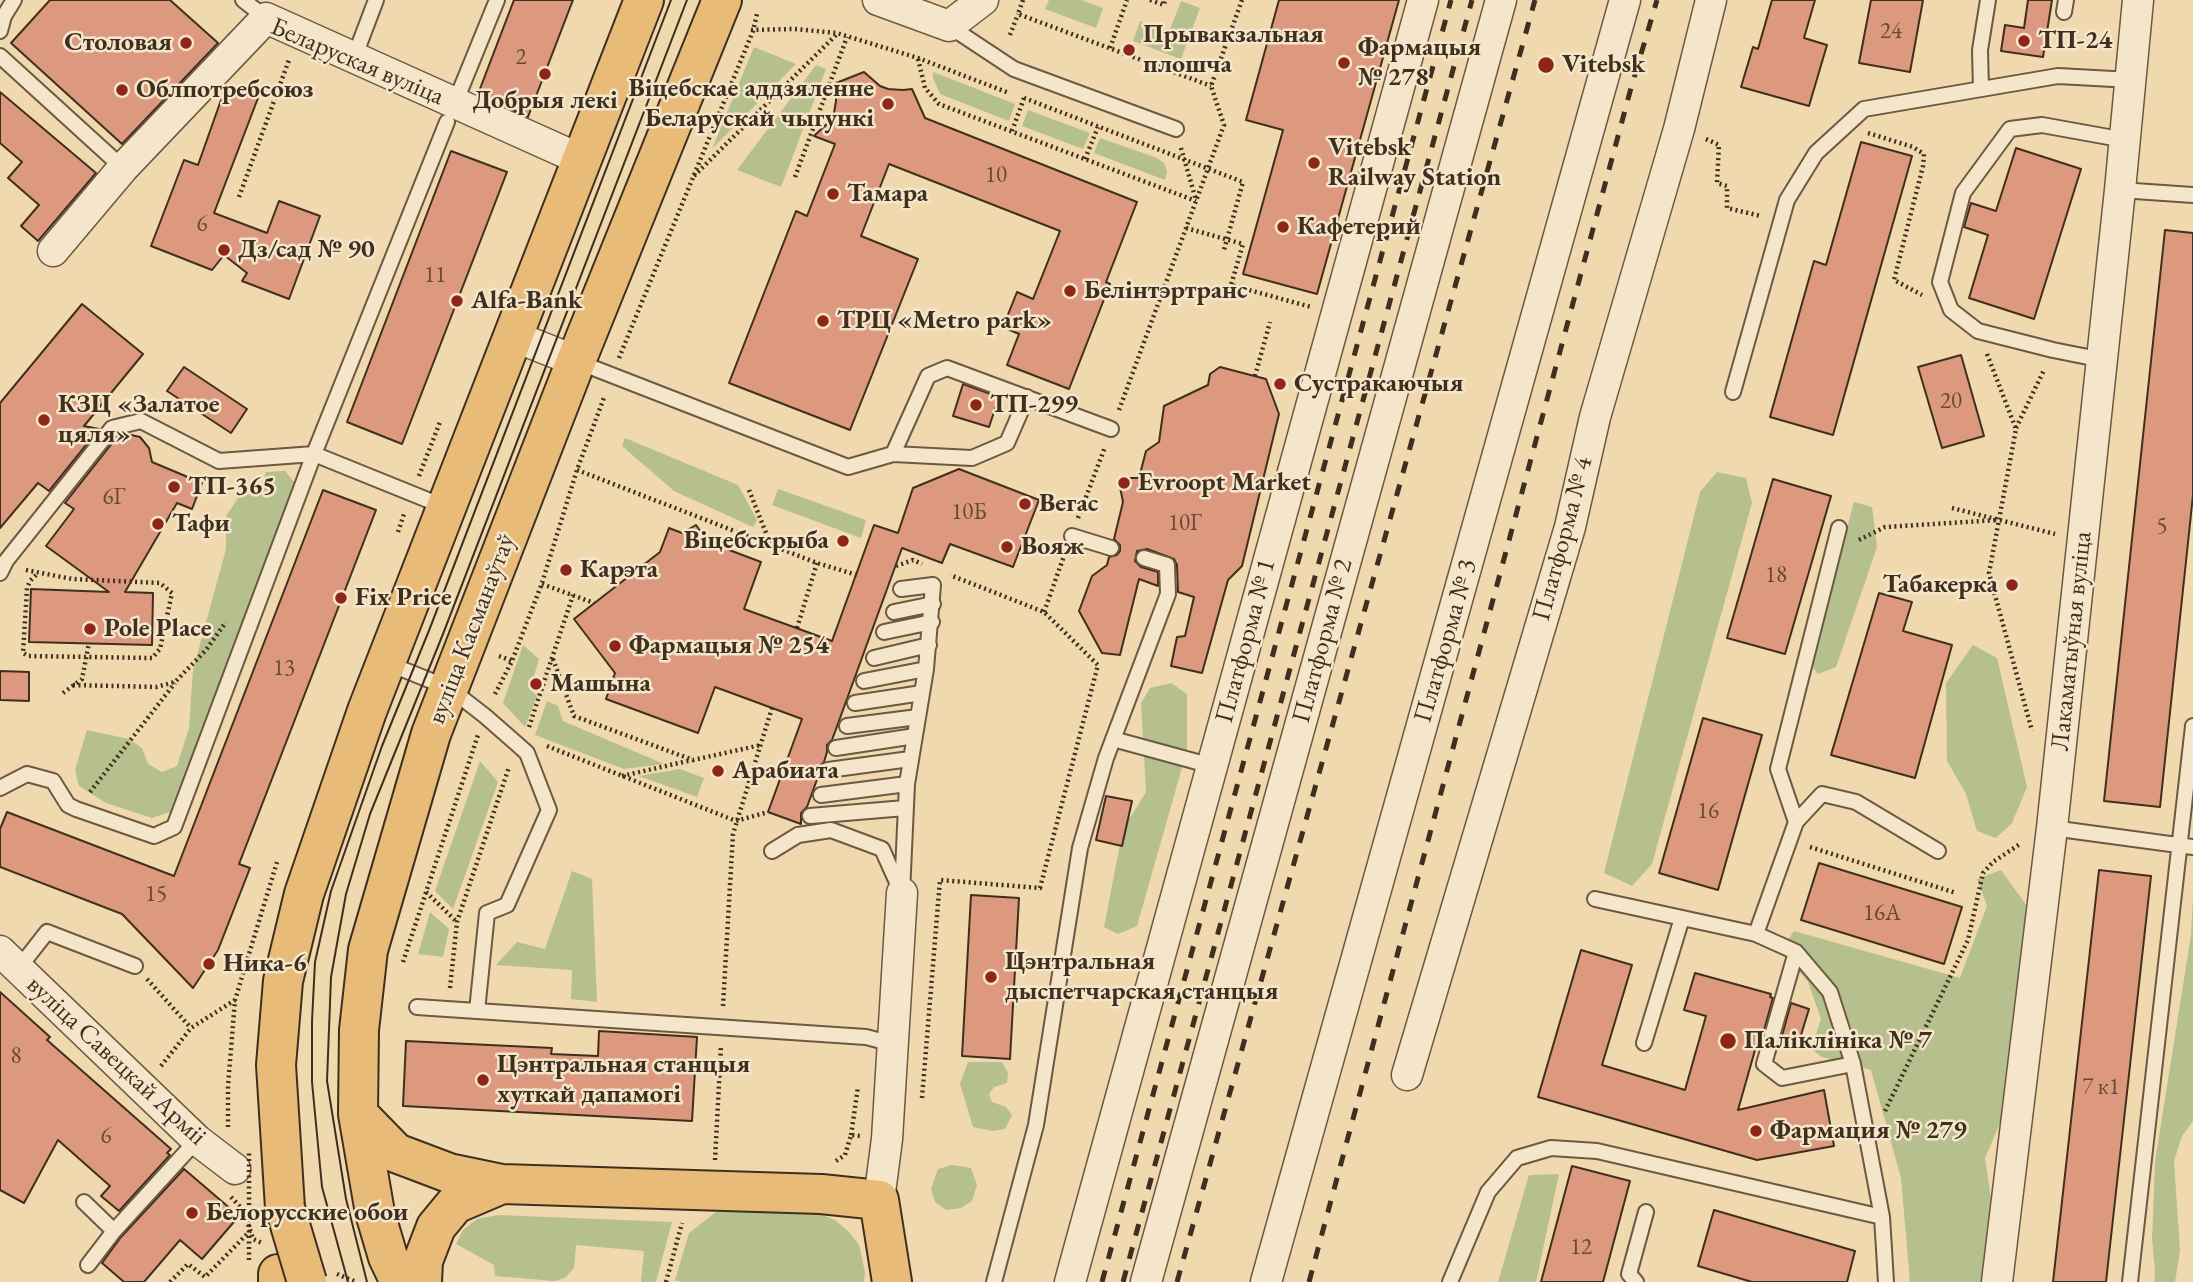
<!DOCTYPE html>
<html>
<head>
<meta charset="utf-8">
<style>
  body { margin:0 }
  canvas { display:block; background:#f0d8af }
</style>
</head>
<body>
<canvas width="2193" height="1282"></canvas>
<script>
const g = document.querySelector('canvas').getContext('2d');
g.lineJoin = 'round';
function fillPath(path, color) { g.fillStyle = color; g.fill(path, 'evenodd'); }
const shape = rows => new Path2D(rows.map(r => 'M' + r).join(''));
function stroke(path, color, width, dash) { g.strokeStyle = color; g.lineWidth = width; g.lineCap = dash ? 'butt' : 'round'; g.setLineDash(dash || []); g.stroke(path); }
function write(font, color, halo, rows, align = 'center') {
  g.font = font + ' "EB Garamond",serif'; g.lineWidth = 5; g.setLineDash([]); g.textBaseline = 'middle'; g.strokeStyle = halo; g.fillStyle = color; for (const [text, x, y, turn = 0] of rows) {
    g.save(); g.translate(x, y); g.rotate((+turn || 0) * Math.PI / 180); g.textAlign = isNaN(turn) ? turn : align; if (halo) g.strokeText(text, 0, 0); g.fillText(text, 0, 0); g.restore();
  }
}
const green = shape([
  [1049,0,1081,0,1103,8,1096,28,1045,9],
  [1181,1,1200,8,1181,59,1133,41,1140,21,1169,32],
  [754,47,796,64,712,149],
  [816,65,826,69,781,187,737,170],
  [933,72,1015,104,1009,121,940,94,933,78],
  [1028,110,1090,133,1083,149,1022,126],
  [1100,138,1157,158,1164,163,1167,171,1165,180,1094,153],
  [625,438,738,485,757,520,753,527,674,491,622,446],
  [285,471,294,482,288,507,221,680,173,811,152,818,106,803,79,786,75,770,87,730,129,739,142,748,148,764,162,772,177,766,189,728,193,670,226,549,226,516,238,498,260,490,266,472],
  [1717,472,1746,478,1752,503,1652,864,1632,886,1604,873,1700,492],
  [778,489,866,520,861,538,772,505],
  [1854,502,1872,507,1877,547,1836,667,1818,674,1811,665],
  [523,645,539,659,530,689,537,696,525,727,503,703],
  [1973,645,1997,658,2027,787,2012,823,1996,838,1977,831,1966,794,1947,761,1946,683],
  [1171,683,1187,694,1187,750,1137,926,1118,934,1104,927,1123,829,1146,792,1141,703,1150,688],
  [547,701,558,706,563,721,664,764,624,769,535,735],
  [480,761,498,782,453,909,435,891],
  [680,769,704,778,697,797,639,776],
  [2001,870,2032,913,2009,1102,1985,1158,2000,1260,1997,1282,1910,1282,1901,1178,1871,1070,1822,1057,1811,1049,1821,1019,1808,982,1781,950,1794,931,1960,978,1987,906,1977,879],
  [572,871,592,879,597,1002,571,999,572,970,496,965,517,942,545,949],
  [2193,896,2193,1121,2182,1136,2174,1161,2180,1251,2175,1282,2154,1282,2155,1271,2152,1239,2155,1162,2191,935],
  [430,912,449,929,443,957,418,954],
  [968,1062,1002,1062,1008,1073,1007,1083,994,1087,989,1094,992,1102,1006,1107,1012,1115,1005,1129,992,1131,973,1127,960,1084],
  [952,1165,971,1168,977,1185,972,1201,961,1208,946,1210,935,1202,931,1189,938,1169],
  [1559,1174,1536,1282,1498,1282,1529,1175],
  [716,1212,806,1212,820,1214,835,1220,848,1231,859,1245,865,1272,864,1282,682,1282,675,1280,689,1233],
  [498,1215,672,1222,656,1282,641,1282,644,1251,576,1245,574,1268,566,1277,555,1281,495,1276,494,1265,456,1244,463,1230,477,1219]
]);
const building = shape([
  [50,0,170,0,218,43,122,144,11,43,50,0],
  [514,0,573,0,528,117,478,94,514,0],
  [1279,0,1399,0,1317,294,1243,274,1283,130,1246,120,1279,0],
  [1772,0,1815,0,1804,38,1827,45,1809,106,1741,87,1753,47,1758,49,1772,0],
  [1871,0,1923,0,1910,72,1859,63,1871,0],
  [2028,0,2052,0,2043,57,2001,51,2005,25,2024,28,2028,0],
  [864,72,880,86,888,89,903,90,912,89,925,118,1137,202,1106,282,1110,284,1069,389,1007,365,1019,334,1003,327,1017,292,1033,299,1060,231,889,164,861,236,918,259,850,430,729,383,796,211,807,216,835,144,814,136,830,121,834,113,836,101,836,83,864,72],
  [226,86,258,98,214,213,267,233,279,201,320,216,289,299,242,281,247,273,224,255,212,270,151,246,184,160,198,165,226,86],
  [0,92,96,173,38,241,21,226,39,205,8,178,22,162,0,143,0,92],
  [1861,142,1912,156,1833,435,1770,417,1814,261,1826,265,1861,142],
  [2016,148,2081,169,2034,319,1969,298,1988,235,1964,227,1971,203,1996,211,2016,148],
  [451,151,507,172,402,444,347,422,451,151],
  [2165,230,2193,233,2193,495,2160,807,2104,801,2165,230],
  [82,304,143,354,84,426,99,429,49,491,38,483,0,528,0,403,82,304],
  [1961,355,1984,436,1942,448,1918,367,1961,355],
  [184,367,247,409,231,433,167,391,184,367],
  [1220,367,1266,379,1279,414,1242,566,1228,580,1202,673,1171,666,1177,637,1185,636,1194,597,1178,592,1177,565,1174,559,1147,549,1137,551,1135,561,1141,567,1158,572,1158,586,1139,579,1120,655,1102,653,1079,611,1092,576,1107,565,1109,557,1117,555,1120,551,1120,545,1114,539,1123,502,1120,487,1127,478,1139,478,1146,451,1159,442,1164,406,1208,385,1210,374,1220,367],
  [963,384,999,397,989,427,953,416,963,384],
  [127,434,140,437,149,448,152,462,202,483,192,509,177,503,125,592,153,593,152,645,29,642,31,589,109,592,46,546,74,509,65,503,117,437,127,434],
  [959,469,1039,500,1013,567,950,544,942,563,902,548,832,740,827,745,827,752,824,762,819,767,819,774,807,807,801,813,801,824,768,812,802,719,715,687,698,733,606,699,615,673,574,619,660,552,669,528,682,533,696,525,708,542,761,562,744,609,832,641,874,525,898,533,913,488,959,469],
  [1773,479,1831,496,1785,654,1727,638,1773,479],
  [323,490,376,510,239,864,250,868,218,950,193,988,122,914,0,867,0,829,7,812,174,876,323,490],
  [1879,593,1912,602,1903,631,1952,645,1915,778,1831,755,1879,593],
  [0,671,29,672,29,701,0,700,0,671],
  [1703,718,1762,735,1718,890,1659,873,1703,718],
  [1106,796,1132,801,1122,846,1096,840,1106,796],
  [1819,863,1962,907,1944,964,1801,920,1819,863],
  [2099,870,2151,876,2106,1282,2053,1282,2099,870],
  [971,895,1019,898,1010,1059,962,1056,971,895],
  [1581,950,1632,965,1602,1065,1685,1090,1706,1016,1684,1010,1695,973,1771,994,1770,997,1773,998,1762,1037,1759,1036,1738,1110,1824,1090,1834,1146,1757,1160,1538,1097,1581,950],
  [0,992,50,1037,47,1040,171,1149,167,1153,170,1155,119,1211,101,1196,110,1186,58,1140,24,1203,0,1190,0,992],
  [1791,1003,1809,1009,1797,1048,1780,1043,1791,1003],
  [599,1031,697,1037,692,1121,403,1106,406,1041,552,1048,551,1054,598,1056,599,1031],
  [1572,1166,1630,1181,1603,1282,1541,1282,1572,1166],
  [184,1169,239,1216,202,1259,180,1240,144,1282,124,1282,102,1263,121,1237,184,1169],
  [1714,1210,1855,1251,1847,1282,1752,1282,1698,1266,1714,1210]
]);
const path = shape([
  [1023,0,1018,14,1211,86],
  [1150,0,1164,5,1165,0],
  [751,30,794,29,837,33,918,58,1009,93],
  [1010,35,1018,14],
  [1110,48,1127,0],
  [918,59,925,88,939,104,1196,201],
  [1024,98,1243,182,1224,250],
  [1012,131,1024,98],
  [1868,133,1913,147,1924,154,1923,166,1894,280,1922,295],
  [1706,139,1719,145,1717,183,1727,186,1727,208,1761,216],
  [1181,148,1196,200],
  [1085,159,1098,127],
  [694,176,837,34],
  [795,177,847,37],
  [239,197,289,60],
  [1186,228,1243,244,1231,285,1311,307],
  [1987,354,2016,429,1989,573,2032,731],
  [619,358,753,31,757,14],
  [1255,376,1270,322],
  [1119,410,1224,125,1211,86,1242,0],
  [2016,428,2044,370],
  [577,470,817,563,857,575],
  [419,476,440,422],
  [749,490,770,543],
  [1952,508,2055,534],
  [1078,518,1105,447],
  [398,532,404,514],
  [1859,540,1885,527,1998,520],
  [896,566,913,560,922,564],
  [26,570,72,579,160,583,172,593,160,649,152,658,28,656,23,653,27,588,30,581,38,573],
  [542,584,594,603],
  [1044,612,1064,556],
  [797,628,817,563],
  [499,656,512,661],
  [553,659,574,716,693,760,761,745],
  [73,685,156,687,175,682,206,650,226,622],
  [63,693,82,679,89,643],
  [495,694,512,661,542,583,577,470,605,395],
  [529,727,573,595],
  [547,746,736,821,768,812],
  [622,776,692,760],
  [90,792,175,683],
  [1810,847,1956,893],
  [426,892,457,922],
  [403,962,478,735],
  [147,979,191,1028],
  [450,988,457,922,509,767],
  [723,1006,733,834,772,708],
  [161,1066,191,1028,235,1000],
  [922,1098,940,880,1040,888,1098,665,1044,612,950,575],
  [1885,1111,1968,940,1983,873,1993,862,2020,844],
  [228,1127,228,1086,235,1000,277,862],
  [851,1135,858,1087],
  [715,1160,721,1046],
  [836,1161,845,1155,851,1135,860,1136],
  [231,1197,244,1211,253,1239,262,1243],
  [337,1274,356,1282],
  [170,1282,188,1264,205,1277,250,1231],
  [666,1282,682,1223]
]);
const lane = shape([
  [243,0,266,18],
  [2064,12,2066,0],
  [949,26,1014,69,1176,129],
  [0,31,4,16,14,0],
  [0,56,123,168],
  [354,58,376,0],
  [1981,89,1980,50,1988,0],
  [455,103,497,0],
  [2120,190,2193,195],
  [2103,360,2053,350,1978,331,1951,310,1940,282,1963,193,2010,129,2042,125,2125,140],
  [578,362,848,467,893,454,928,376,947,368,1111,429],
  [1733,392,1787,200,1816,153,1864,109,2058,76,2131,80],
  [893,454,972,458,1007,443,1027,397],
  [1839,528,1778,769,1796,822,1756,934,1796,952,1830,992,1853,1064,1882,1217,1886,1282],
  [1072,536,1111,548],
  [0,573,6,561,112,428,141,421,219,461,314,454,445,507],
  [901,589,933,585,926,669,907,784,902,893],
  [894,612,933,604],
  [884,632,932,622],
  [874,658,929,645],
  [387,663,449,688,485,716,517,744,527,753,549,810,507,905,487,913,477,1011],
  [864,681,926,669],
  [855,703,922,693],
  [847,726,918,717],
  [1113,739,1212,766],
  [836,748,915,736],
  [828,770,910,759],
  [0,788,27,774,53,781,68,805,76,809,154,836,174,827,314,454,447,122],
  [821,795,907,784],
  [810,816,905,808],
  [1796,822,1822,794,1856,802,1938,851],
  [2052,828,2193,847],
  [772,851,798,835,831,830,882,849,900,889],
  [1595,899,1756,934],
  [1796,952,1764,1064,1782,1078,1853,1064],
  [18,969,47,932,135,966],
  [417,1007,866,1037,893,1044],
  [1644,1043,1682,918],
  [84,1202,114,1231],
  [88,1265,114,1231,197,1140],
  [994,1282,1036,1125,1080,848,1106,758,1168,594,1167,565,1144,558],
  [1450,1282,1488,1192,1517,1158,1551,1148,1597,1151,1882,1217],
  [1636,1282,1629,1274,1646,1212],
  [2130,1282,2193,726]
]);
const street = shape([
  [878,0,949,26,983,0],
  [53,251,123,168,266,18,582,160],
  [513,336,576,361],
  [0,951,197,1140,235,1169],
  [1407,1075,1570,527,1595,417,1679,129,1711,0],
  [879,1200,887,1139,902,893],
  [1070,1282,1423,0],
  [1146,1282,1501,0],
  [1266,1282,1625,0],
  [1997,1282,2052,828,2120,190,2138,0]
]);
const primary = shape([
  [358,1114,396,1153,449,1173,502,1184,821,1194,879,1200,892,1282],
  [285,1208,276,1065,283,981,304,894,367,711,644,0],
  [278,1282,278,1274],
  [400,1282,388,1257,375,1213,358,1114,359,1030,368,950,431,734,576,361,722,0],
  [422,1282,423,1261,436,1227,455,1204,502,1184]
]);
const tram = shape([
  [348,1282,322,1187,312,1082,312,1021,315,962,331,891,382,746,430,628,671,0],
  [367,1282,346,1199,327,1081,331,977,346,894,370,814,443,634,687,0]
]);
const rail = shape([
  [1102,1282,1451,0],
  [1123,1282,1472,0],
  [1177,1282,1535,0],
  [1309,1282,1631,88,1657,0]
]);
const pathBridge = shape([
  [249,1260,249,1150]
]);
const primaryBridge = shape([
  [285,1208,307,1282]
]);
const markers = [
  [2024,41,7,"#8f2418"],
  [186,43,7,"#8f2418"],
  [1129,50,7,"#8f2418"],
  [1344,63,7,"#8f2418"],
  [1546,65,9,"#8f2418"],
  [545,74,7,"#8f2418"],
  [122,90,7,"#8f2418"],
  [888,104,7,"#8f2418"],
  [1314,163,7,"#8f2418"],
  [833,194,7,"#8f2418"],
  [1283,227,7,"#8f2418"],
  [224,250,7,"#8f2418"],
  [1070,291,7,"#8f2418"],
  [457,301,7,"#8f2418"],
  [823,321,7,"#8f2418"],
  [1280,384,7,"#8f2418"],
  [976,405,7,"#8f2418"],
  [44,420,7,"#8f2418"],
  [1124,483,7,"#8f2418"],
  [174,487,7,"#8f2418"],
  [1025,504,7,"#8f2418"],
  [158,524,7,"#8f2418"],
  [843,541,7,"#8f2418"],
  [1007,547,7,"#8f2418"],
  [566,570,7,"#8f2418"],
  [2012,585,7,"#8f2418"],
  [341,598,7,"#8f2418"],
  [90,629,7,"#8f2418"],
  [615,646,7,"#8f2418"],
  [536,684,7,"#8f2418"],
  [718,771,7,"#8f2418"],
  [209,964,7,"#8f2418"],
  [991,977,7,"#8f2418"],
  [1728,1041,9,"#8f2418"],
  [483,1080,7,"#8f2418"],
  [1756,1131,7,"#8f2418"],
  [192,1213,7,"#8f2418"]
];
const numberNames = [
  ["24",1891,32],
  ["2",521,58],
  ["10",996,176],
  ["6",202,225],
  ["11",435,276],
  ["20",1951,402],
  ["6Г",114,498],
  ["10Б",969,513],
  ["10Г",1185,524],
  ["5",2162,527],
  ["18",1776,576],
  ["13",284,669],
  ["16",1708,812],
  ["15",156,895],
  ["16А",1882,914],
  ["8",16,1057],
  ["7 к1",2101,1088],
  ["6",106,1137],
  ["12",1581,1248]
];
const poiNames = [
  ["Прывакзальная",1143,35],
  ["плошча",1143,65],
  ["ТП-24",2038,41],
  ["Столовая",172,43,"right"],
  ["Фармацыя",1358,48],
  ["№ 278",1358,78],
  ["Vitebsk",1562,65],
  ["Віцебскае аддзяленне",874,89,"right"],
  ["Беларускай чыгункі",874,119,"right"],
  ["Облпотребсоюз",136,90],
  ["Добрыя лекі",545,101,"center"],
  ["Vitebsk",1328,148],
  ["Railway Station",1328,178],
  ["Тамара",847,194],
  ["Кафетерий",1297,227],
  ["Дз/сад № 90",238,250],
  ["Белінтэртранс",1084,291],
  ["Alfa-Bank",471,301],
  ["ТРЦ «Metro park»",837,321],
  ["Сустракаючыя",1294,384],
  ["КЗЦ «Залатое",58,405],
  ["цяля»",58,435],
  ["ТП-299",990,405],
  ["Evroopt Market",1138,483],
  ["ТП-365",188,487],
  ["Вегас",1039,504],
  ["Тафи",172,524],
  ["Віцебскрыба",829,541,"right"],
  ["Вояж",1021,547],
  ["Карэта",580,570],
  ["Табакерка",1998,585,"right"],
  ["Fix Price",355,598],
  ["Pole Place",104,629],
  ["Фармацыя № 254",629,646],
  ["Машына",550,684],
  ["Арабиата",732,771],
  ["Цэнтральная",1005,962],
  ["дыспетчарская станцыя",1005,992],
  ["Ника-6",223,964],
  ["Паліклініка № 7",1744,1041],
  ["Цэнтральная станцыя",497,1065],
  ["хуткай дапамогі",497,1095],
  ["Фармация № 279",1770,1131],
  ["Белорусские обои",206,1213]
];
const streetNames = [
  ["Беларуская вуліца",357,62,23],
  ["Платформа № 4",1563,539,-75],
  ["вуліца Касманаўтаў",472,629,-69],
  ["Платформа № 1",1246,641,-75],
  ["Платформа № 2",1323,641,-75],
  ["Платформа № 3",1446,641,-74],
  ["Лакаматыўная вуліца",2072,641,-84],
  ["вуліца Савецкай Арміі",116,1061,43]
];
fillPath(green, '#b5c08e');
fillPath(building, '#dd997f');
stroke(building, '#3f2f1e', 2);
stroke(lane, '#6b5942', 18);
stroke(street, '#6b5942', 33);
stroke(primary, '#3f2f1e', 42);
stroke(path, '#3f2f1e', 4.5, [2, 3.5]);
stroke(lane, '#f5e6cb', 14);
stroke(street, '#f5e6cb', 30);
stroke(primary, '#e8bc78', 38);
stroke(tram, '#3f2f1e', 2);
stroke(rail, '#3f2f1e', 5, [12, 12]);
stroke(primaryBridge, '#3f2f1e', 42, []);
stroke(pathBridge, '#3f2f1e', 4.5, [2, 3.5]);
stroke(primaryBridge, '#e8bc78', 38);
for (const [x, y, r, color] of markers) { const dot = new Path2D(); dot.arc(x, y, r, 0, 2 * Math.PI); g.fillStyle = color; g.fill(dot); stroke(dot, '#f5e6cb', 2.5); }
write('23px', '#664a36', null, numberNames);
write('bold 26px', '#3f2f1e', '#f5e6cb', poiNames, 'left');
write('26px', '#3f2f1e', '#f5e6cb', streetNames);
</script>
</body>
</html>
